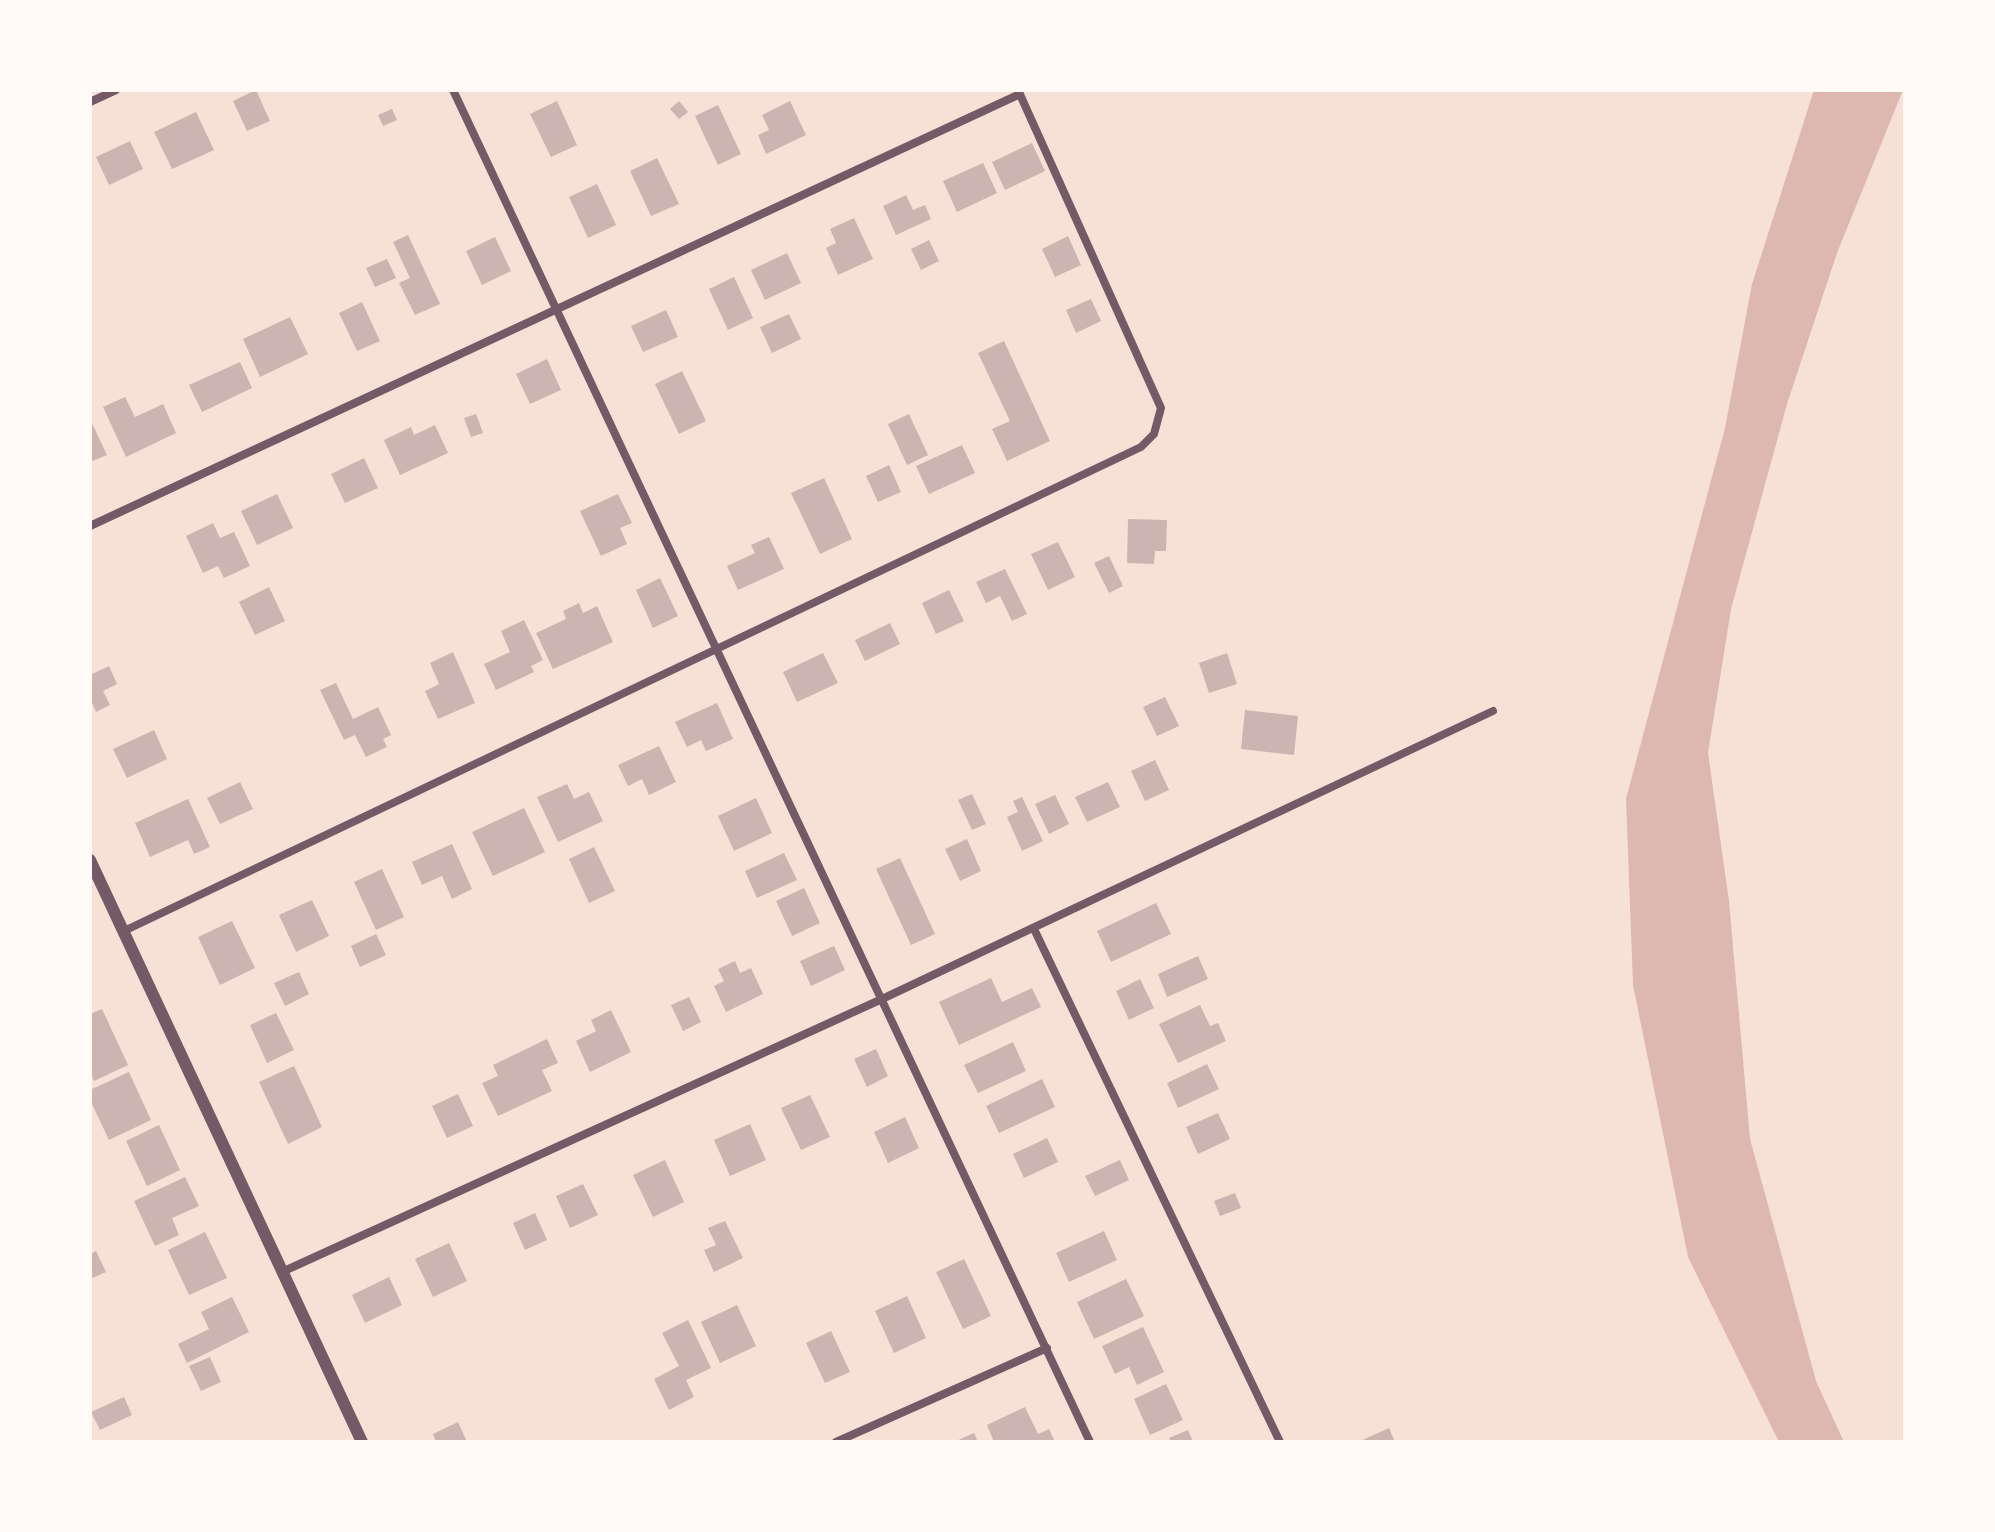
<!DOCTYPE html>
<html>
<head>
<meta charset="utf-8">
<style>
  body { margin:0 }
  #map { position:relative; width:1995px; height:1532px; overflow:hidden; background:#f7e1d7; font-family:"Titillium Web",sans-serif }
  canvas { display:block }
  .frame { position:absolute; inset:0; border:92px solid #fffaf5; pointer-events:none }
</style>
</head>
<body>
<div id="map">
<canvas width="1995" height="1532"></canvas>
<div class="frame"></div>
</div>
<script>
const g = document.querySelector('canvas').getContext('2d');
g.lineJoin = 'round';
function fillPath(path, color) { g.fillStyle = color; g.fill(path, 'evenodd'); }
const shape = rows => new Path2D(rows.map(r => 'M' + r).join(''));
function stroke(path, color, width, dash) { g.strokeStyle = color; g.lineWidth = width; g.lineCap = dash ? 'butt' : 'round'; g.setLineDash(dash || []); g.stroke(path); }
const water = shape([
  [1814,90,1903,90,1837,253,1787,404,1731,609,1708,753,1729,901,1750,1139,1816,1381,1844,1442,1779,1442,1688,1257,1633,985,1626,799,1725,428,1752,284]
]);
const building = shape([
  [256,90,270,121,247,131,233,101],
  [557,101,577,145,551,157,530,114],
  [679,101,688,112,679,119,670,109],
  [790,101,806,135,766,154,758,135,769,130,762,115],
  [718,105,741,154,718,165,695,116],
  [392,109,397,120,383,126,378,115],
  [196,112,214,150,172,169,154,132],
  [130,141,143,169,109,185,96,157],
  [1032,143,1045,171,1005,190,992,162],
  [657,158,679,204,651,216,630,171],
  [983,163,997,193,957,212,943,181],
  [597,184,616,225,588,238,569,197],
  [906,195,913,210,925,205,931,219,896,235,883,206],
  [854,218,873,259,838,275,826,248,836,243,830,229],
  [408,235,440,304,415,315,399,283,410,278,393,242],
  [1068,236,1081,265,1055,277,1042,249],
  [495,237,511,271,482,285,466,251],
  [929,240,939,261,921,270,911,249],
  [787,253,801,283,765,300,751,270],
  [387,259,396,278,375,287,366,268],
  [734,277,753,318,728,330,709,289],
  [1091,299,1101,321,1076,333,1066,310],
  [362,302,380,341,357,351,339,313],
  [666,310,678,337,643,352,631,326],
  [789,314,801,339,772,353,760,327],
  [290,317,308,354,260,377,243,339],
  [1004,341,1050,441,1007,461,992,429,1010,421,978,353],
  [547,359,561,390,530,404,516,374],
  [240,362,252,388,202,412,189,385],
  [682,371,706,421,679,434,655,384],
  [125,397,135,417,163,404,176,433,126,457,103,407],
  [476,414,483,433,471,437,464,418],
  [909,414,928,455,907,465,888,424],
  [90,419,107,455,90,462],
  [435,425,448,453,400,475,384,440,411,427,414,435],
  [962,445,975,473,929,494,916,466],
  [364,458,378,488,345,503,331,474],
  [889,465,901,492,878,502,866,476],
  [824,478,852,539,820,554,791,493],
  [277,494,293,528,257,545,241,511],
  [618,494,632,523,620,528,627,544,601,556,580,511],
  [1128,519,1167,520,1166,551,1155,551,1154,564,1127,563],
  [213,523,220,538,234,532,250,566,224,578,218,566,203,573,186,536],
  [769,537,784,569,738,590,727,566,755,553,751,545],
  [1058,542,1075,577,1048,590,1031,554],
  [1109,556,1123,586,1109,593,1094,563],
  [1005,569,1027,614,1012,621,1000,596,986,603,976,582],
  [660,578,678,616,653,628,636,590],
  [269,587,285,621,255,635,239,602],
  [949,590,964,621,936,634,922,603],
  [579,603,583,613,597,606,613,642,553,669,536,633,566,619,563,611],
  [524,620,543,660,531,666,534,672,496,690,484,664,510,652,501,631],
  [890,623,900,644,865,661,855,640],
  [453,652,475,703,438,719,425,691,439,684,430,663],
  [823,653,838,683,797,702,783,672],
  [1227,653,1237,684,1209,693,1199,663],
  [109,666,117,684,103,691,110,705,96,712,90,698,90,675],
  [336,683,353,719,378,707,391,735,383,739,387,747,366,757,355,735,344,740,320,690],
  [1165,697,1179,726,1157,736,1143,707],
  [717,703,733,739,706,751,701,740,687,747,675,722],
  [1245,710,1298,716,1294,755,1241,749],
  [154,730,167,759,127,778,113,749],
  [659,746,676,782,649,795,642,779,628,786,618,765],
  [1155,760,1169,790,1145,801,1131,771],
  [240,782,253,809,220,824,207,798],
  [1108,782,1120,807,1087,822,1075,797],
  [567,784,574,799,589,792,603,821,558,842,537,797],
  [972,794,986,824,972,830,958,800],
  [1055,795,1069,824,1049,834,1035,804],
  [1022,797,1043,841,1022,851,1007,817,1018,812,1013,801],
  [756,798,772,833,734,851,718,816],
  [188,799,210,847,194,854,188,840,150,857,135,823],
  [524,808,545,852,493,876,472,832],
  [967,839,981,871,960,881,945,849],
  [452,844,472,889,452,899,442,876,422,885,412,862],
  [594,847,615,891,589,903,569,859],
  [784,853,797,880,757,898,745,871],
  [900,858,935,934,911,945,876,869],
  [382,869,404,917,376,930,354,882],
  [804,888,820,923,792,936,776,901],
  [312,900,329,936,296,952,279,915],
  [1156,903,1171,934,1111,962,1097,931],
  [232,921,255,968,220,985,198,937],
  [376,934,386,955,360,967,351,946],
  [834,946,845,970,811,986,800,961],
  [1198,956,1208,979,1167,997,1158,974],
  [735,961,740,973,751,968,763,994,726,1012,714,986,724,981,718,969],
  [299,972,309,994,285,1006,274,983],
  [991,978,1002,1002,1032,988,1041,1007,959,1045,939,1002],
  [1140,979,1154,1008,1129,1020,1116,991],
  [689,997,701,1022,683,1031,671,1005],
  [1200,1005,1210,1026,1218,1023,1226,1041,1178,1063,1159,1024],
  [102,1009,128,1065,94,1081,90,1073,90,1014],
  [611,1010,631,1052,590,1072,576,1041,596,1031,591,1020],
  [276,1013,294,1050,267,1063,250,1025],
  [547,1039,558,1063,542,1070,552,1091,498,1116,482,1083,498,1076,493,1065],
  [1013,1042,1026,1071,978,1093,964,1065],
  [876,1049,888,1076,867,1087,854,1059],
  [1207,1064,1219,1089,1178,1108,1167,1083],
  [294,1066,322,1127,288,1144,259,1082],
  [129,1072,151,1120,109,1140,90,1100,90,1090],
  [1042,1079,1055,1107,999,1133,986,1106],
  [458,1094,473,1126,447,1138,432,1106],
  [810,1095,830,1137,801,1150,781,1108],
  [1218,1113,1230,1139,1198,1154,1186,1127],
  [905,1117,919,1148,888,1163,874,1132],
  [750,1124,766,1160,730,1176,714,1140],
  [159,1125,180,1170,147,1186,126,1141],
  [1047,1138,1058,1162,1024,1178,1013,1154],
  [665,1160,684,1202,653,1217,633,1175],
  [1120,1160,1129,1180,1095,1196,1085,1176],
  [185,1177,199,1206,172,1218,179,1235,155,1246,134,1201],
  [583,1184,598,1215,570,1228,556,1196],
  [1235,1193,1241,1208,1220,1216,1214,1201],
  [535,1213,547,1240,525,1250,513,1223],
  [725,1221,743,1258,714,1272,704,1250,716,1245,708,1228],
  [1104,1231,1117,1260,1069,1282,1056,1253],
  [205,1232,227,1278,189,1295,168,1250],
  [449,1243,467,1281,433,1297,415,1259],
  [96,1251,106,1272,90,1279,90,1254],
  [964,1259,991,1316,963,1329,936,1272],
  [389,1277,402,1305,365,1323,352,1295],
  [1126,1279,1144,1316,1094,1339,1077,1302],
  [907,1296,926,1338,894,1353,875,1311],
  [232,1297,249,1332,187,1363,178,1344,209,1329,201,1312],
  [737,1305,756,1346,720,1363,701,1322],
  [688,1320,711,1368,686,1380,694,1397,669,1410,654,1379,679,1366,662,1333],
  [1143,1327,1164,1372,1137,1385,1129,1367,1115,1374,1102,1346],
  [831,1331,850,1372,825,1383,806,1343],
  [210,1357,221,1382,201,1391,189,1366],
  [1166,1384,1183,1420,1150,1435,1134,1399],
  [124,1397,132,1415,100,1430,91,1412],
  [1025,1407,1038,1434,1049,1429,1055,1442,994,1442,987,1425],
  [458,1422,467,1442,436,1442,433,1434],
  [1389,1428,1395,1442,1358,1442],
  [1188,1430,1193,1442,1171,1442,1169,1438],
  [974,1433,978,1442,954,1442]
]);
const minor = shape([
  [453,90,1090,1442],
  [90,102,116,90],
  [90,526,1020,94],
  [1034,929,1280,1442],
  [126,930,1141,447,1154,434,1161,408,1018,90],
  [284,1271,882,999,1493,711],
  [836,1442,1047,1348]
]);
const tertiary = shape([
  [90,860,362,1442]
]);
fillPath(water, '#dcb8b0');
fillPath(building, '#ccb4b1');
stroke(minor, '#755966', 8);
stroke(tertiary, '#755966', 12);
</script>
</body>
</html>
